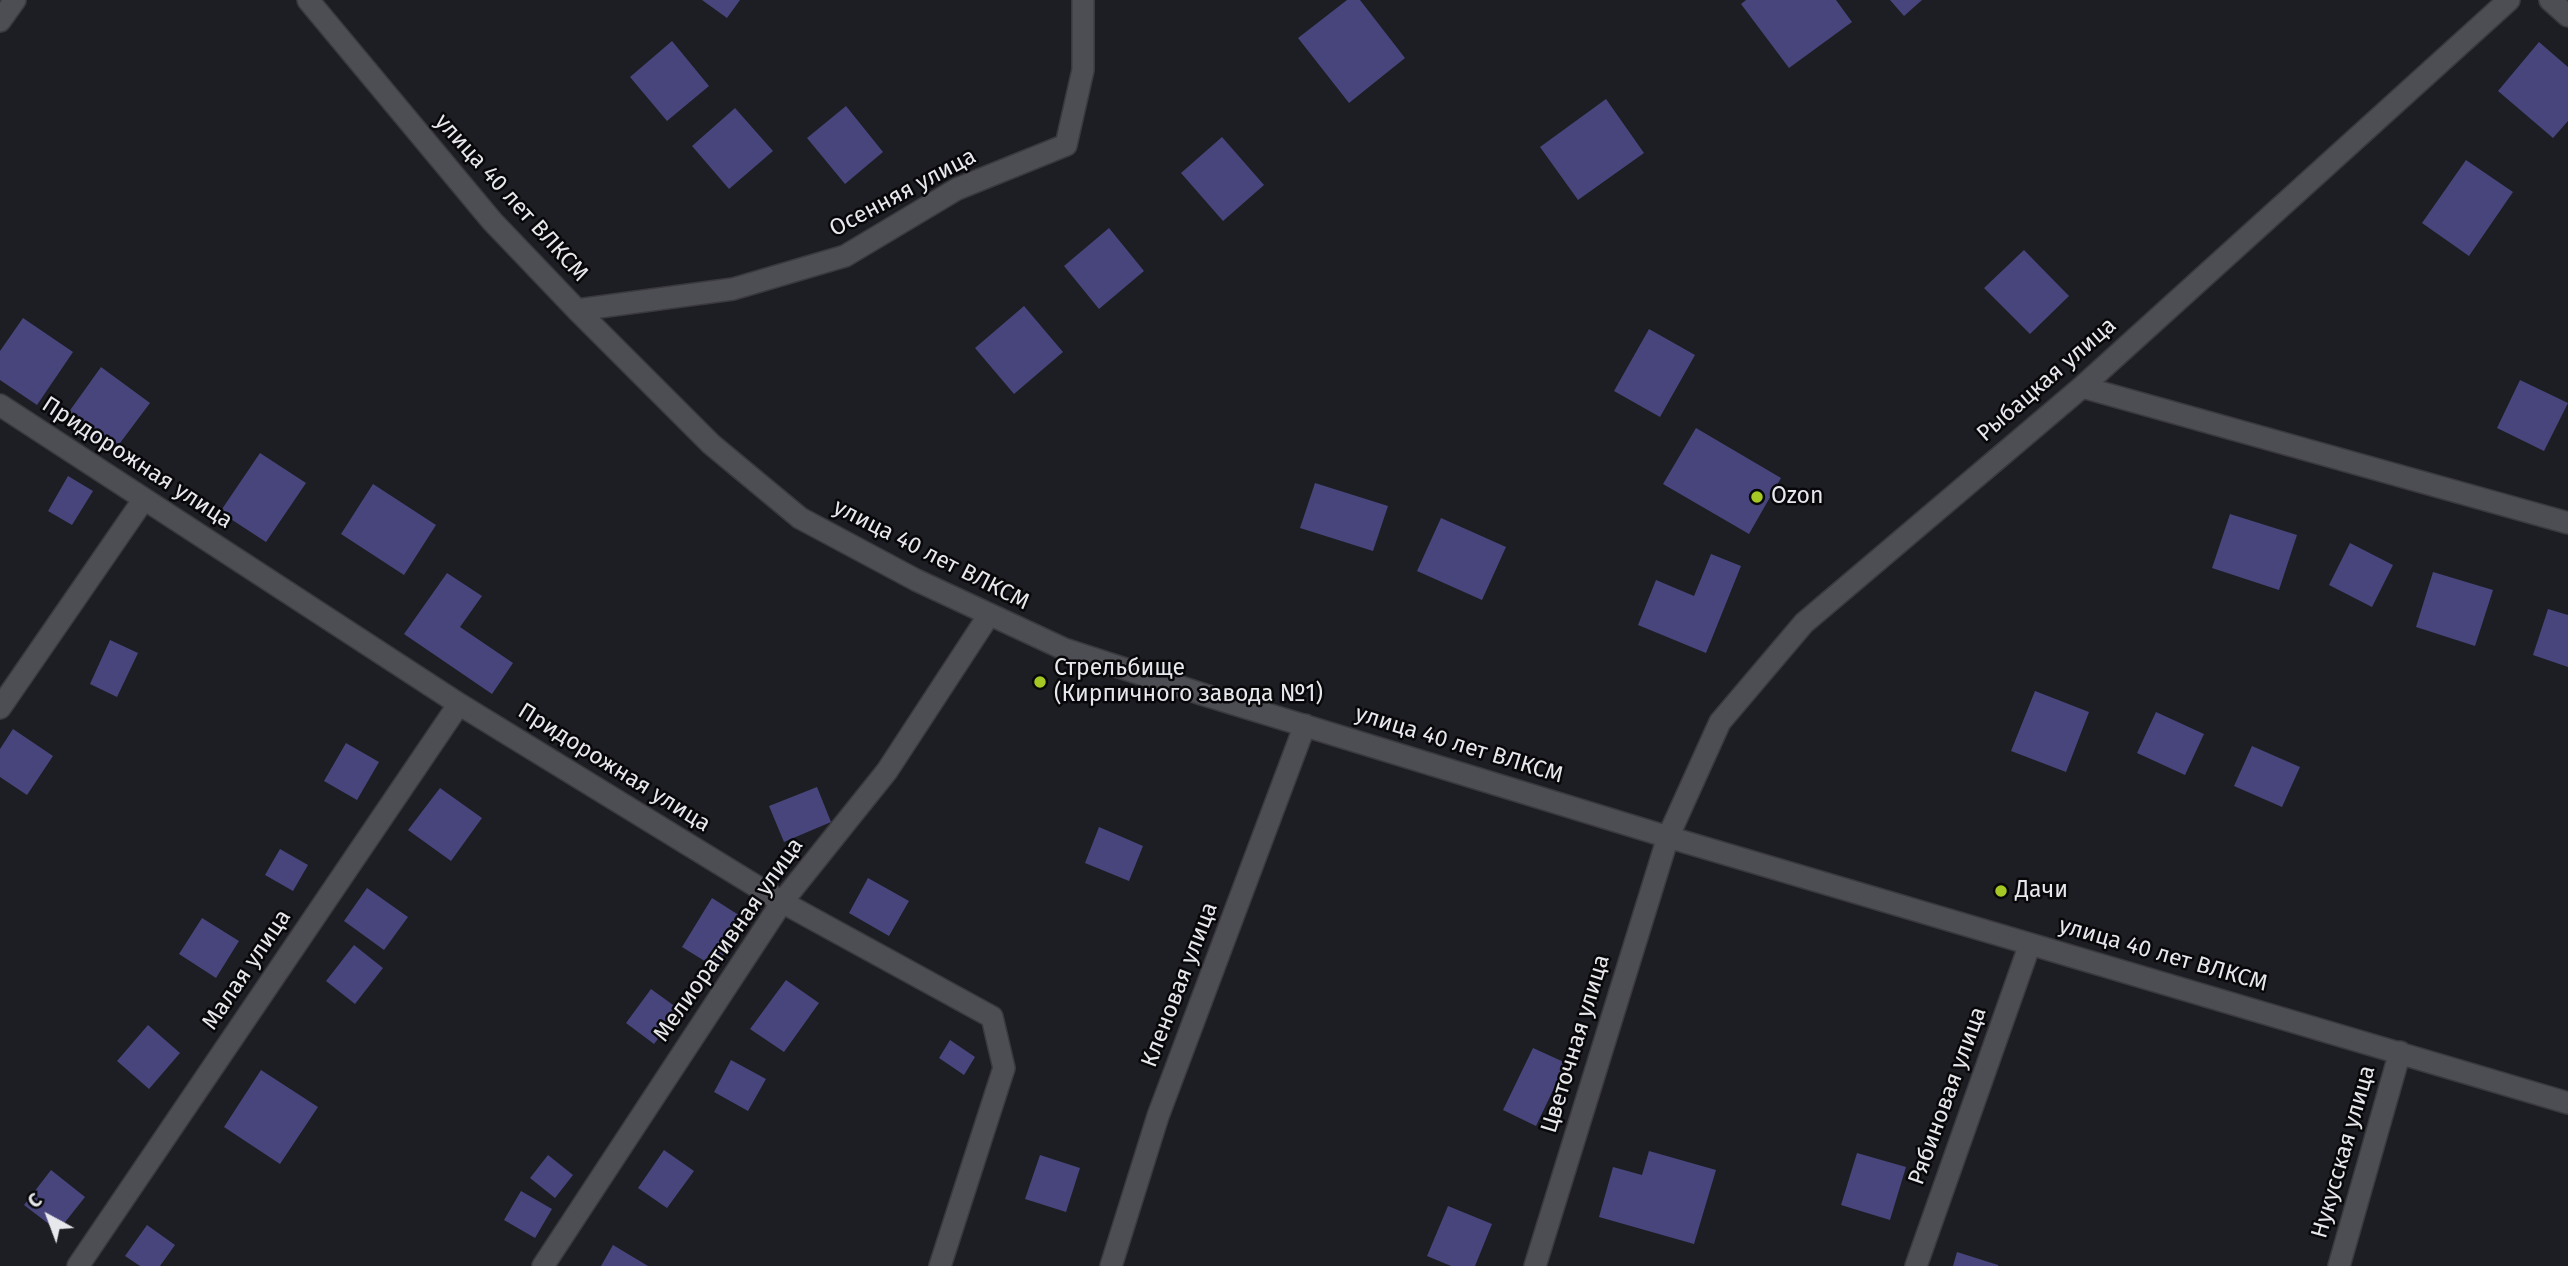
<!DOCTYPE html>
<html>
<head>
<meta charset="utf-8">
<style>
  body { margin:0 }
  #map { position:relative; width:2568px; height:1266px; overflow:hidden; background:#1d1e23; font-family:"Fira Sans",sans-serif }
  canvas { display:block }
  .north { position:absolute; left:14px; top:1182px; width:70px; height:70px; -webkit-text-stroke:5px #08080a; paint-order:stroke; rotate:319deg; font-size:19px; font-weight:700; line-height:28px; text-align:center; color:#e7e8ec }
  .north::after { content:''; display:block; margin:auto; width:24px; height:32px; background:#e7e8ec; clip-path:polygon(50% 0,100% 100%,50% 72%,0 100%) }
</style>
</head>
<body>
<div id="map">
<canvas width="2568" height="1266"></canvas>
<div class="north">С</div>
</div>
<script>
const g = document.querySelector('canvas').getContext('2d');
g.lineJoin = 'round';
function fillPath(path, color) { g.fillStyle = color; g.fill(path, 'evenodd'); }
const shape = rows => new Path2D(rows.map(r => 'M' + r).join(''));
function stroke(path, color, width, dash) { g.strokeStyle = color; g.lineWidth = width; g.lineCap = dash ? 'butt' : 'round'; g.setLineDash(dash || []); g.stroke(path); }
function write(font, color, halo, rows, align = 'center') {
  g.font = font + ' "Fira Sans",sans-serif'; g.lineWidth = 5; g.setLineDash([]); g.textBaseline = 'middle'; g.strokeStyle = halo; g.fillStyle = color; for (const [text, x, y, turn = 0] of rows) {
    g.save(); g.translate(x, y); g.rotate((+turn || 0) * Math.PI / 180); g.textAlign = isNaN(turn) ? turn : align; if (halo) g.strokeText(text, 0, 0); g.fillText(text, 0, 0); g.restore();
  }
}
const building = shape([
  [702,0,740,0,727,18],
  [1347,0,1360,0,1405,58,1349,103,1298,38],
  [1746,0,1836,0,1852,22,1789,68,1741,4],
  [1890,0,1922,0,1904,16],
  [672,41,709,86,667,121,630,77],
  [2539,42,2568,67,2568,121,2553,138,2498,91],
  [1606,99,1644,153,1578,200,1540,147],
  [846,106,883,152,845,184,807,138],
  [735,108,773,151,729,189,692,146],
  [1222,137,1264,185,1223,221,1181,173],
  [2466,160,2513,192,2469,256,2422,223],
  [1109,228,1144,271,1099,309,1064,266],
  [2024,250,2069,296,2030,334,1984,288],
  [1024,306,1063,352,1014,394,975,348],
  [23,318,73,352,37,405,0,380,0,351],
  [1649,329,1695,355,1660,417,1614,391],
  [101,367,150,403,114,451,66,416],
  [2520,380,2568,403,2544,451,2497,428],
  [1696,428,1781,478,1749,534,1663,484],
  [260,453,306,483,266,542,220,512],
  [68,476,93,491,72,525,48,511],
  [1315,483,1388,506,1373,551,1300,528],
  [373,484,436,525,404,575,341,534],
  [2230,514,2297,535,2279,590,2212,568],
  [1441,518,1506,547,1482,600,1417,571],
  [2350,543,2393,565,2372,607,2329,585],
  [1711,554,1741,566,1706,653,1638,625,1656,580,1694,596],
  [2433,572,2493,590,2475,646,2416,627],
  [447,573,482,596,460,627,513,663,492,694,404,634],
  [2548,609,2568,615,2568,667,2533,655],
  [110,640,138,653,117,697,90,684],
  [2035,691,2089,712,2066,772,2011,751],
  [2156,712,2204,734,2185,775,2137,753],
  [13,729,53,756,27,795,0,777,0,749],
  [346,743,379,762,357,800,324,781],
  [2252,746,2300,767,2282,807,2234,786],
  [817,787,831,822,784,842,769,806],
  [440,788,482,818,451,861,408,830],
  [1099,827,1143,846,1129,881,1085,863],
  [280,849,308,865,293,891,265,875],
  [868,878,909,901,889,936,849,913],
  [367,888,408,917,384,950,344,921],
  [712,898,745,919,716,968,682,947],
  [202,918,239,941,216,978,179,954],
  [354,945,383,968,355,1004,326,981],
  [786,980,819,1003,784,1052,750,1029],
  [651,989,680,1010,654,1044,626,1023],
  [148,1025,180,1053,149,1089,117,1061],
  [950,1040,975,1057,964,1075,939,1058],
  [1533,1048,1566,1063,1536,1126,1503,1110],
  [731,1060,766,1079,748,1111,714,1092],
  [261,1070,318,1107,280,1164,224,1127],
  [664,1150,694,1171,667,1208,638,1188],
  [1649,1151,1716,1170,1694,1244,1599,1217,1613,1167,1642,1175],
  [1857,1153,1906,1167,1890,1220,1841,1205],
  [548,1155,573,1175,555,1198,530,1178],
  [1040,1155,1080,1168,1066,1212,1025,1199],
  [51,1170,85,1197,58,1231,24,1205],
  [521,1191,552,1209,535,1238,504,1220],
  [1448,1206,1492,1224,1475,1266,1451,1266,1427,1256],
  [147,1225,175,1245,160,1266,140,1266,125,1256],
  [613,1245,648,1266,601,1266],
  [1957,1252,1998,1265,1998,1266,1953,1266]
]);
const minor = shape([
  [308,0,492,221,577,310,711,444,800,518,916,580,1064,649,1208,696,1668,837,2568,1103],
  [2550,0,2568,16],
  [0,21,15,0],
  [577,310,733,289,845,256,957,189,1066,145,1083,70,1083,0],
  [2082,387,2568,523],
  [0,405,459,704,782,902,992,1017,1004,1068,940,1266],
  [0,708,144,499],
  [78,1266,459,704],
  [543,1266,782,902,887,771,989,615],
  [1111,1266,1158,1116,1305,725],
  [1535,1266,1668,837,1720,722,1804,623,2082,387,2509,0],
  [1916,1266,2030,944],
  [2339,1266,2400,1052]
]);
const markers = [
  [1757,497,7,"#a5c824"],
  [1040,682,7,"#a5c824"],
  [2001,891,7,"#a5c824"]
];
const streetNames = [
  ["Осенняя улица",903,193,-28],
  ["улица 40 лет ВЛКСМ",511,198,48],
  ["Рыбацкая улица",2047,380,-41],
  ["Придорожная улица",137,463,33],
  ["улица 40 лет ВЛКСМ",931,555,27],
  ["улица 40 лет ВЛКСМ",1459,745,17],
  ["Придорожная улица",614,768,32],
  ["Мелиоративная улица",729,940,-55],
  ["улица 40 лет ВЛКСМ",2163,955,16],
  ["Малая улица",247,970,-56],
  ["Кленовая улица",1180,985,-69],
  ["Цветочная улица",1576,1044,-73],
  ["Рябиновая улица",1948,1096,-70],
  ["Нукусская улица",2344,1152,-74]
];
const poiNames = [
  ["Ozon",1771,497],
  ["Стрельбище",1054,669],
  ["(Кирпичного завода №1)",1054,695],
  ["Дачи",2015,891]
];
fillPath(building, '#47457c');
stroke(minor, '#39393e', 24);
stroke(minor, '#4d4d54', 21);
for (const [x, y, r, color] of markers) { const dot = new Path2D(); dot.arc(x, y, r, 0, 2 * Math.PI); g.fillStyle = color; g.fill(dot); stroke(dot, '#08080a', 2.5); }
write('23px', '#e7e8ec', '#08080a', streetNames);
write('23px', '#e7e8ec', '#08080a', poiNames, 'left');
</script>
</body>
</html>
